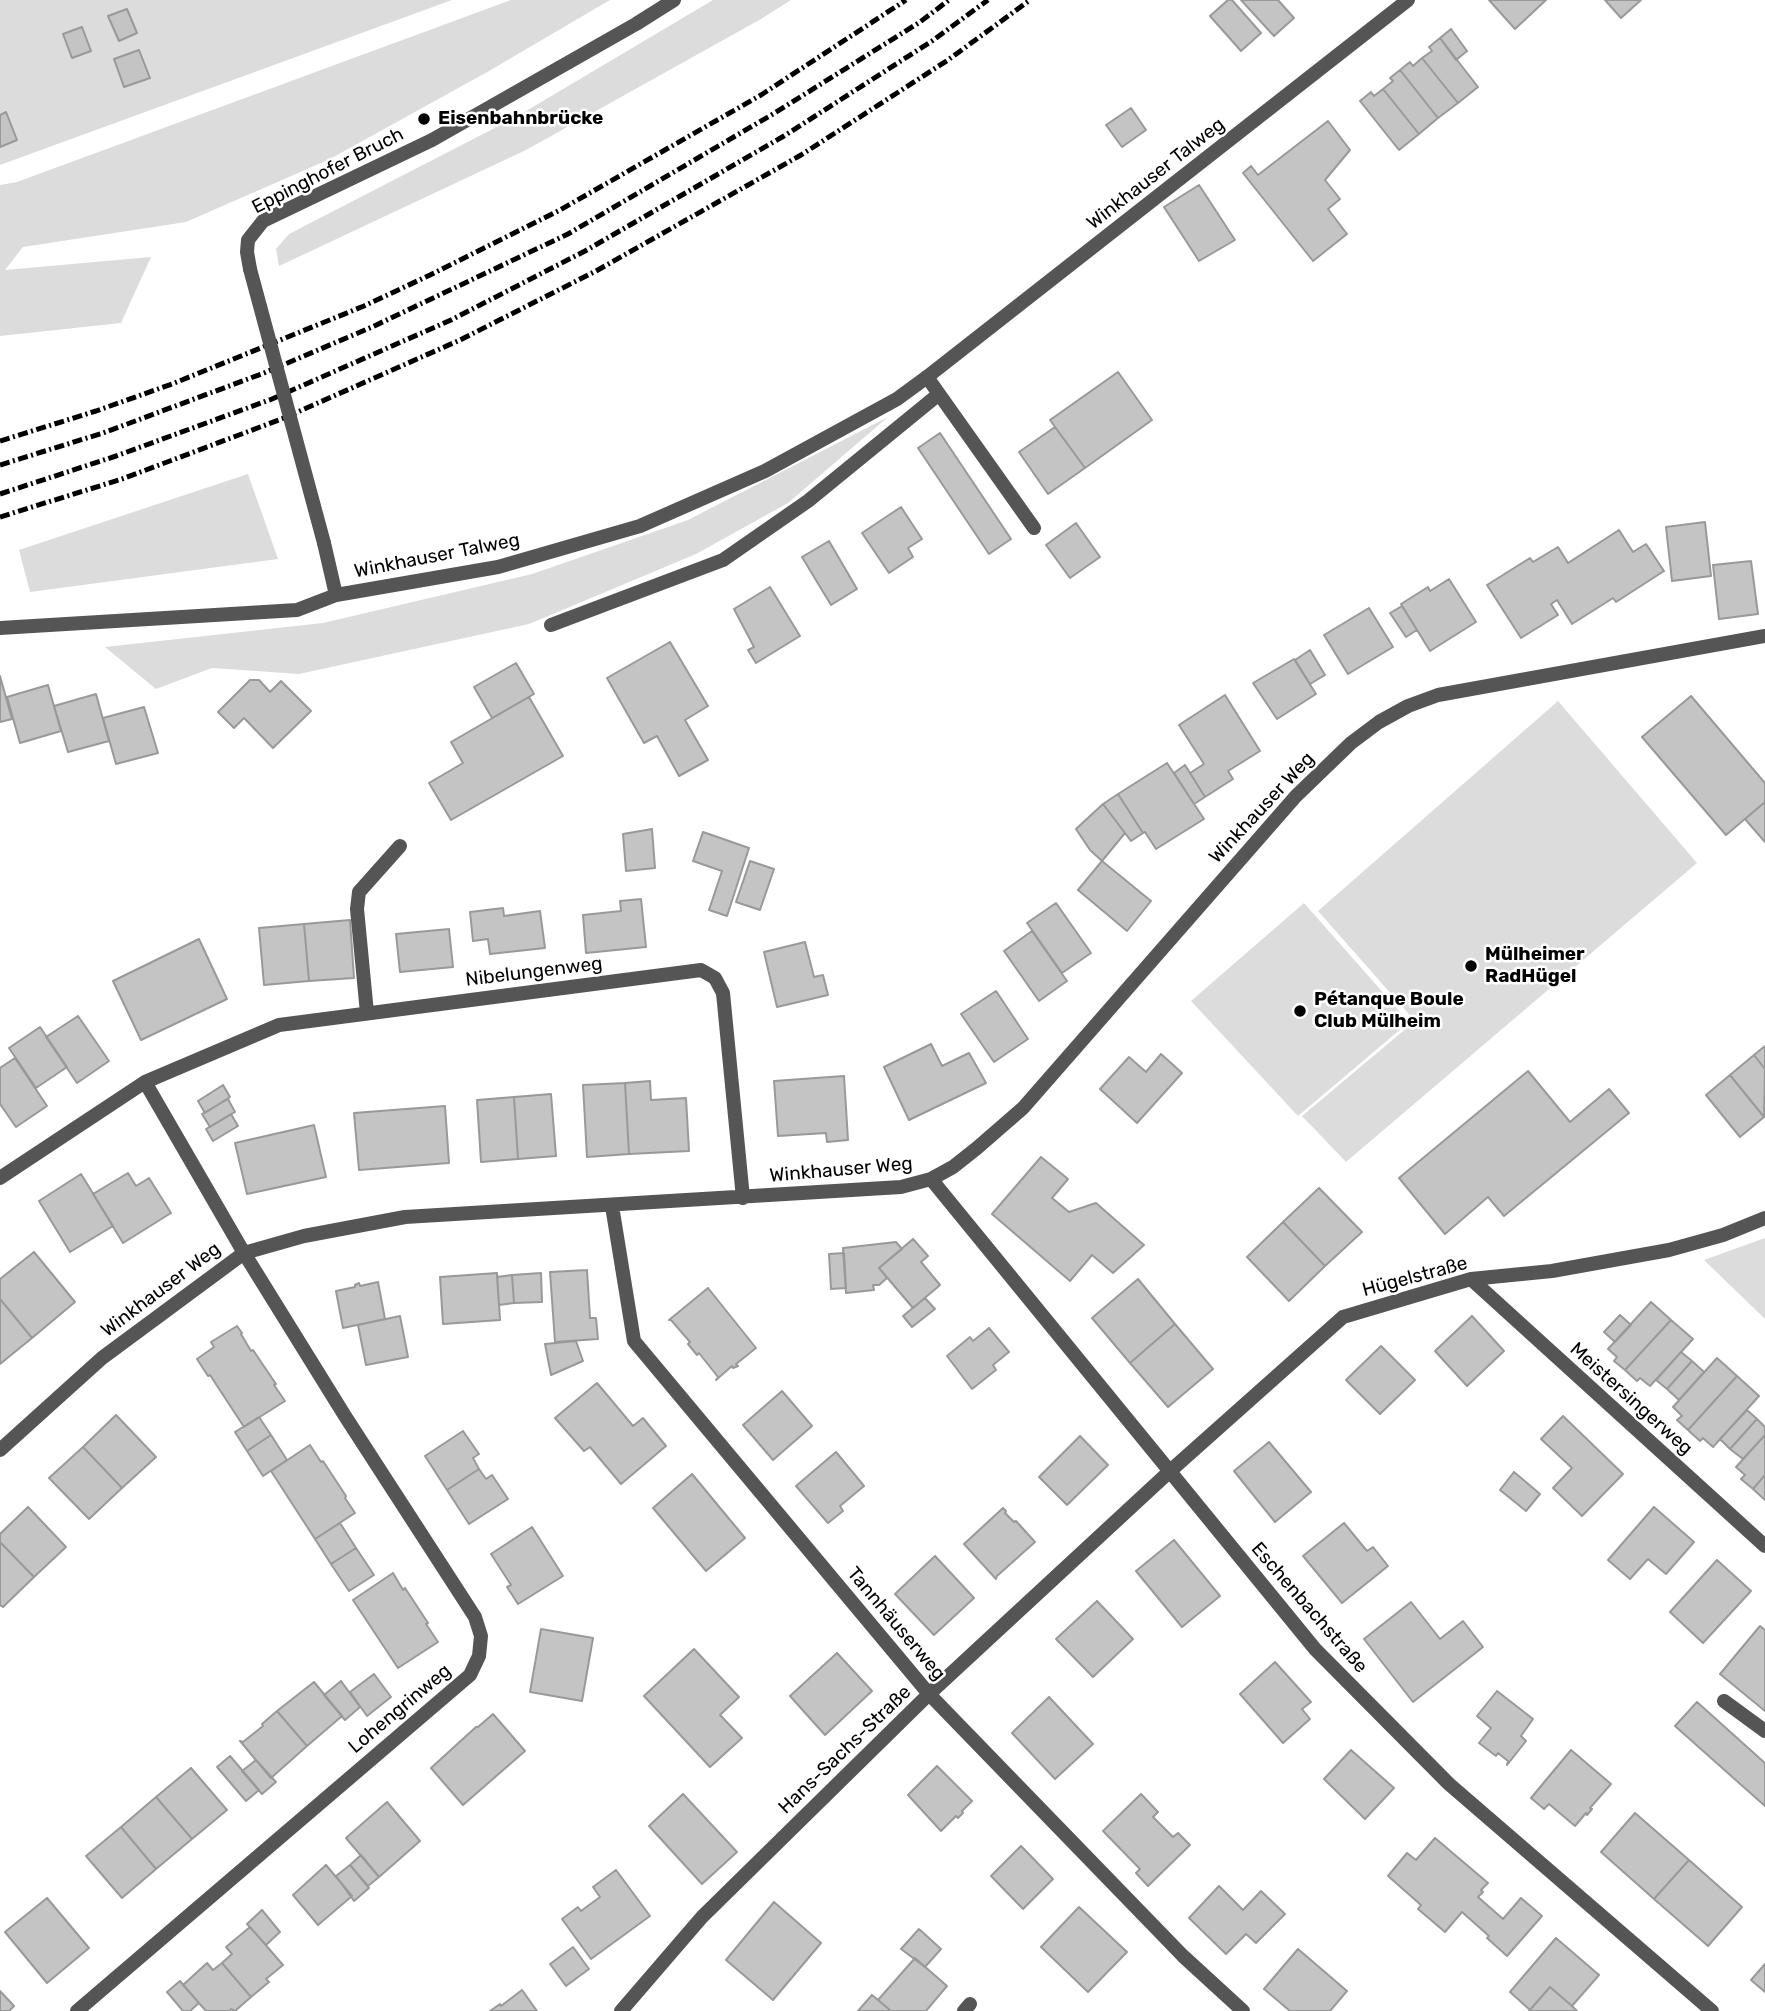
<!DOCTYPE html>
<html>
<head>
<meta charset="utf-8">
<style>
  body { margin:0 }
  canvas { display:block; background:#fff }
</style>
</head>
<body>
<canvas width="1765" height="2011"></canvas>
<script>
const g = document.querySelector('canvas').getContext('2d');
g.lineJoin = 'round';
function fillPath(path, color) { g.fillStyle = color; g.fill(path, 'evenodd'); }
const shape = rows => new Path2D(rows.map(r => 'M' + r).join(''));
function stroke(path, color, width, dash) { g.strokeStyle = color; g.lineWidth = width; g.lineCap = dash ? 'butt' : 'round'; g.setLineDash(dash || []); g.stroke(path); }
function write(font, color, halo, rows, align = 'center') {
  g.font = font + ' Rubik,sans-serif'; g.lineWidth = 5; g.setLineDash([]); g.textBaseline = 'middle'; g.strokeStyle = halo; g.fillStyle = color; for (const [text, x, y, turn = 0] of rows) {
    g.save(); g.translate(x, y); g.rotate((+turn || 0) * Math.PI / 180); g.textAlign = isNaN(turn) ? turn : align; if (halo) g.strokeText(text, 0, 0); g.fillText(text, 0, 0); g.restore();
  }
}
const green = shape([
  [0,0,452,0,0,165],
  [511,0,610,0,489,71,330,159,186,222,23,247,5,270,151,257,121,323,0,336,0,185,17,182],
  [713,0,791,0,761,19,526,150,279,266,276,249,289,234,516,117],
  [888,417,788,503,696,554,529,624,299,674,212,668,156,689,105,647,323,623,532,574,688,520],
  [248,474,278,559,30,592,19,550],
  [1558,701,1697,863,1346,1162,1302,1116,1415,1021,1318,911],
  [1304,903,1409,1022,1298,1116,1191,1001],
  [1765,1238,1765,1319,1704,1260]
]);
const building = shape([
  [1228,0,1232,0,1261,33,1241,51,1210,16,1228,0],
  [1241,0,1278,0,1294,18,1274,36,1241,0],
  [1489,0,1546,0,1515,29,1489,0],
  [1605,0,1641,0,1621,18,1605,0],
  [127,9,137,33,119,41,108,16,127,9],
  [82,27,91,51,72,58,63,34,82,27],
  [1451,29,1467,51,1456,60,1440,38,1451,29],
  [1440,38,1478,87,1458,103,1422,58,1432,51,1429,47,1440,38],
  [139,50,150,78,124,87,114,59,139,50],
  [1422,58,1458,103,1438,118,1400,70,1410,62,1413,66,1422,58],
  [1400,70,1438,118,1419,134,1383,89,1393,81,1390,78,1400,70],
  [1383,89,1419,134,1399,150,1360,101,1371,92,1374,96,1383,89],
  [1131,108,1146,130,1122,147,1106,125,1131,108],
  [6,112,17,140,0,147,0,115,6,112],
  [1328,121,1350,150,1325,180,1340,199,1328,209,1347,234,1313,261,1243,173,1251,166,1258,175,1328,121],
  [1199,185,1235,240,1199,261,1164,207,1199,185],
  [1118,372,1152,420,1085,468,1050,420,1118,372],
  [1055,427,1085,468,1048,494,1019,452,1055,427],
  [940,433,1011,539,989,554,918,448,940,433],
  [901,507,922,539,908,548,913,557,889,573,862,533,901,507],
  [1705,522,1711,576,1672,581,1666,527,1705,522],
  [1076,523,1100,557,1070,578,1046,545,1076,523],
  [1619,530,1633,552,1646,544,1664,571,1616,602,1613,598,1572,624,1557,600,1551,604,1558,615,1521,638,1487,585,1530,558,1533,562,1558,547,1568,563,1619,530],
  [829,541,857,589,831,605,802,557,829,541],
  [1751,561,1758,614,1719,619,1713,565,1751,561],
  [1449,579,1476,622,1430,651,1401,604,1428,587,1430,591,1449,579],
  [770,587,800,636,756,663,748,650,754,647,734,609,770,587],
  [1402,606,1417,630,1406,637,1390,613,1402,606],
  [1369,608,1393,647,1348,674,1324,635,1369,608],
  [670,642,708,706,685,720,708,760,679,776,657,736,644,743,607,678,670,642],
  [1310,650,1325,675,1310,684,1295,660,1310,650],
  [1294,659,1316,694,1277,719,1253,683,1294,659],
  [516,663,534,694,492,718,474,687,516,663],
  [0,676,12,719,0,722,0,676],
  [250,680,259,680,270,692,281,681,311,711,273,748,244,718,234,728,218,712,250,680],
  [48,685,61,731,20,743,7,697,48,685],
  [96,694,109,741,68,752,54,706,96,694],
  [1225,695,1260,751,1228,771,1233,779,1205,797,1190,773,1204,764,1179,725,1225,695],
  [1691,696,1765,783,1765,802,1726,835,1642,737,1691,696],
  [529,697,563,756,451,820,429,783,463,763,451,742,529,697],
  [144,707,158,753,116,764,103,718,144,707],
  [1167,763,1204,819,1156,849,1145,832,1143,833,1118,794,1167,763],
  [1185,765,1205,797,1194,804,1174,773,1185,765],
  [1118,794,1143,833,1131,841,1103,804,1118,794],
  [1765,802,1765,842,1745,819,1765,802],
  [1103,804,1125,833,1102,861,1090,850,1076,829,1103,804],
  [652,829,655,868,626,871,623,834,652,829],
  [703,832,749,848,727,916,709,910,722,871,693,861,703,832],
  [750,861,774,869,760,910,736,902,750,861],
  [1102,861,1151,901,1127,931,1078,890,1102,861],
  [641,899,646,947,586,953,583,915,621,911,620,901,641,899],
  [1056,903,1091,953,1062,973,1027,923,1056,903],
  [503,908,504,916,540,911,545,948,490,954,488,939,473,941,470,912,503,908],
  [350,920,354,978,309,981,304,924,350,920],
  [304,924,309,981,264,985,259,928,304,924],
  [449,929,453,967,400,972,396,934,449,929],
  [1032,931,1067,981,1039,1001,1004,951,1032,931],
  [199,939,227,999,141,1040,113,981,199,939],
  [805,942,814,977,823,975,828,995,777,1007,764,952,805,942],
  [996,991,1028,1039,994,1062,961,1014,996,991],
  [78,1016,109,1061,77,1083,46,1037,78,1016],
  [40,1027,67,1067,36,1088,9,1048,40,1027],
  [931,1044,942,1066,969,1053,986,1083,909,1120,884,1067,931,1044],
  [1765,1046,1765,1069,1754,1055,1765,1046],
  [1161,1054,1182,1073,1137,1123,1100,1089,1129,1057,1146,1072,1161,1054],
  [1754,1055,1765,1069,1764,1117,1730,1075,1754,1055],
  [15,1058,47,1106,16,1127,0,1104,0,1068,15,1058],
  [1528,1071,1570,1122,1609,1089,1629,1113,1504,1216,1488,1197,1445,1234,1399,1178,1528,1071],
  [1730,1075,1764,1117,1740,1137,1706,1095,1730,1075],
  [844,1076,848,1140,827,1142,826,1133,778,1136,774,1081,844,1076],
  [650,1081,651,1100,686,1098,689,1151,629,1154,625,1083,650,1081],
  [625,1083,629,1154,587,1157,583,1085,625,1083],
  [223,1085,230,1097,205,1113,198,1101,223,1085],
  [551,1094,556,1156,518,1159,514,1097,551,1094],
  [514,1097,518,1159,481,1162,477,1100,514,1097],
  [228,1099,235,1112,210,1127,202,1114,228,1099],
  [445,1106,449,1163,359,1170,354,1113,445,1106],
  [231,1114,238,1126,213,1141,206,1129,231,1114],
  [314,1125,326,1177,247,1194,235,1143,314,1125],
  [1041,1157,1068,1179,1052,1198,1069,1212,1096,1203,1144,1245,1113,1273,1092,1255,1070,1281,992,1214,1041,1157],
  [128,1173,136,1186,149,1178,171,1213,123,1243,93,1194,128,1173],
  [81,1174,113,1226,70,1252,39,1201,81,1174],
  [1319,1188,1362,1232,1325,1266,1283,1222,1319,1188],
  [1283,1222,1325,1266,1289,1301,1247,1257,1283,1222],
  [913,1239,928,1256,921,1262,940,1285,913,1308,879,1268,913,1239],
  [896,1242,902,1249,879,1268,887,1278,879,1285,873,1285,874,1290,846,1293,843,1248,896,1242],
  [34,1252,75,1302,32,1338,0,1299,0,1279,34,1252],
  [844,1253,846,1288,831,1289,829,1254,844,1253],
  [587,1270,590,1318,596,1318,598,1339,555,1342,550,1272,587,1270],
  [497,1273,500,1320,443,1324,440,1277,497,1273],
  [541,1273,542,1302,514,1303,512,1275,541,1273],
  [512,1275,514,1303,499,1305,497,1277,512,1275],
  [1138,1279,1175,1324,1130,1363,1092,1318,1138,1279],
  [378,1282,385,1319,343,1328,336,1291,355,1287,355,1285,359,1283,360,1286,378,1282],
  [708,1288,756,1348,736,1364,738,1366,733,1368,732,1366,716,1380,718,1377,699,1353,697,1355,688,1344,690,1342,671,1320,669,1320,708,1288],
  [925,1298,935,1309,912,1327,903,1316,925,1298],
  [0,1299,32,1338,0,1364,0,1299],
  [1651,1302,1671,1320,1625,1370,1614,1361,1617,1357,1608,1349,1651,1302],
  [1620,1315,1631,1325,1615,1342,1604,1332,1620,1315],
  [400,1316,408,1357,366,1365,358,1325,400,1316],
  [1472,1316,1504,1351,1467,1386,1435,1351,1472,1316],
  [1671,1320,1693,1339,1650,1386,1640,1378,1637,1381,1625,1370,1671,1320],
  [1175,1324,1213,1369,1168,1407,1130,1363,1175,1324],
  [237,1326,242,1333,241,1334,251,1351,253,1350,276,1384,274,1385,285,1401,244,1427,210,1375,208,1376,197,1359,214,1347,211,1342,237,1326],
  [989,1328,1009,1352,993,1365,996,1370,972,1389,947,1356,970,1337,973,1341,989,1328],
  [576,1341,583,1361,551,1375,545,1344,576,1341],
  [1381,1346,1415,1380,1380,1414,1346,1380,1381,1346],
  [1681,1352,1692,1361,1667,1389,1656,1380,1681,1352],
  [1717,1358,1737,1376,1688,1430,1677,1420,1682,1416,1673,1407,1717,1358],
  [1692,1361,1704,1372,1679,1400,1667,1389,1692,1361],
  [1737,1376,1759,1396,1713,1447,1703,1438,1700,1441,1688,1430,1737,1376],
  [597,1383,633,1426,643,1418,666,1446,621,1484,590,1447,584,1451,555,1418,597,1383],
  [782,1391,812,1426,773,1460,743,1425,782,1391],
  [1747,1410,1757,1419,1730,1449,1720,1439,1747,1410],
  [116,1415,156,1457,122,1488,83,1447,116,1415],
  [1563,1416,1623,1474,1582,1516,1553,1488,1572,1468,1541,1439,1563,1416],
  [259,1417,271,1435,247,1451,235,1432,259,1417],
  [1757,1419,1765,1427,1765,1435,1743,1459,1730,1449,1757,1419],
  [463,1431,479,1454,473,1458,479,1469,447,1490,425,1456,463,1431],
  [271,1435,287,1460,263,1476,247,1451,271,1435],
  [1765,1435,1765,1475,1753,1489,1741,1479,1745,1475,1736,1467,1765,1435],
  [1080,1436,1108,1465,1067,1505,1039,1477,1080,1436],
  [1269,1442,1311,1492,1275,1522,1234,1471,1269,1442],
  [310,1445,321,1462,323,1461,346,1496,345,1498,355,1513,315,1539,271,1471,310,1445],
  [83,1447,122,1488,89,1519,49,1478,83,1447],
  [836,1452,864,1486,840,1506,843,1511,828,1523,796,1486,836,1452],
  [479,1469,486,1479,492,1475,508,1499,469,1524,447,1490,479,1469],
  [1514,1472,1540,1494,1526,1511,1500,1490,1514,1472],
  [692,1474,745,1538,706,1571,653,1508,692,1474],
  [1765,1475,1765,1500,1753,1489,1765,1475],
  [28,1507,66,1547,34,1577,0,1542,0,1534,28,1507],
  [1654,1507,1694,1542,1666,1574,1648,1559,1630,1579,1608,1560,1654,1507],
  [1003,1508,1006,1511,1005,1513,1014,1522,1016,1521,1035,1542,997,1576,996,1579,964,1544,1003,1508],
  [340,1523,356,1548,331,1564,315,1539,340,1523],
  [1344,1523,1367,1551,1373,1547,1388,1566,1342,1603,1303,1556,1344,1523],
  [532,1527,563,1576,518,1604,507,1587,511,1585,491,1554,532,1527],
  [1174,1540,1220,1596,1182,1627,1136,1571,1174,1540],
  [0,1542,34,1577,3,1607,0,1605,0,1542],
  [356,1548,374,1575,349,1591,331,1564,356,1548],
  [935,1556,974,1598,934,1635,895,1594,935,1556],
  [1717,1560,1751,1591,1703,1643,1670,1612,1717,1560],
  [393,1573,403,1590,405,1588,428,1623,426,1624,438,1642,398,1668,353,1600,393,1573],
  [1097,1601,1133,1639,1093,1677,1056,1639,1097,1601],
  [1411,1602,1440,1639,1463,1621,1483,1647,1413,1702,1364,1639,1411,1602],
  [1760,1626,1765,1630,1765,1711,1720,1674,1760,1626],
  [541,1629,593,1638,582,1701,530,1692,541,1629],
  [694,1649,739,1697,720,1715,742,1738,710,1767,644,1696,694,1649],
  [837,1653,872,1691,825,1735,790,1696,837,1653],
  [1275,1662,1311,1702,1302,1709,1310,1719,1283,1743,1240,1694,1275,1662],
  [374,1674,391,1697,367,1716,350,1692,374,1674],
  [341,1681,360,1707,345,1720,324,1695,341,1681],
  [314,1682,342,1716,307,1746,277,1711,314,1682],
  [1497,1691,1533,1719,1521,1736,1526,1741,1507,1765,1508,1761,1498,1753,1496,1756,1479,1743,1491,1728,1477,1716,1497,1691],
  [1049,1697,1093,1744,1055,1779,1012,1733,1049,1697],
  [1697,1702,1765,1763,1765,1806,1675,1726,1697,1702],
  [277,1711,307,1746,271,1778,240,1741,243,1742,263,1726,262,1724,277,1711],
  [493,1714,525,1751,463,1805,431,1768,476,1727,478,1727,493,1714],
  [1351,1750,1394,1788,1365,1819,1324,1779,1351,1750],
  [1571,1750,1611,1784,1590,1808,1592,1809,1587,1815,1586,1813,1575,1826,1549,1804,1544,1809,1531,1798,1571,1750],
  [230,1756,259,1790,246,1801,217,1767,230,1756],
  [256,1760,276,1782,262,1794,242,1771,256,1760],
  [937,1766,972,1801,962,1811,963,1813,958,1818,956,1816,941,1831,908,1795,937,1766],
  [191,1768,227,1810,192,1839,156,1797,191,1768],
  [683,1794,737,1852,702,1884,649,1826,683,1794],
  [1141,1794,1158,1812,1153,1817,1173,1837,1178,1833,1190,1845,1148,1886,1136,1873,1140,1869,1103,1831,1141,1794],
  [156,1797,192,1839,156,1869,121,1827,156,1797],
  [387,1802,420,1841,379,1877,346,1838,387,1802],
  [1635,1813,1689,1860,1654,1899,1601,1852,1635,1813],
  [121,1827,156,1869,122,1898,86,1856,121,1827],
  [1435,1838,1488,1883,1481,1890,1483,1892,1478,1897,1503,1919,1521,1898,1542,1916,1507,1956,1487,1938,1489,1936,1462,1912,1445,1932,1418,1909,1421,1905,1388,1876,1407,1853,1416,1860,1435,1838],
  [1021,1846,1053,1879,1023,1909,991,1876,1021,1846],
  [361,1855,379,1877,368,1886,350,1865,361,1855],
  [1689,1860,1742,1907,1708,1946,1654,1899,1689,1860],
  [326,1865,352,1896,318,1925,293,1895,326,1865],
  [350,1865,369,1888,354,1901,336,1876,350,1865],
  [616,1870,650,1916,591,1959,562,1919,578,1907,581,1911,600,1897,593,1887,616,1870],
  [1219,1886,1243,1910,1261,1891,1285,1914,1256,1943,1246,1934,1226,1954,1189,1918,1219,1886],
  [47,1898,89,1948,47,1983,5,1932,47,1898],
  [774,1902,821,1943,773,2000,726,1960,774,1902],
  [1079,1907,1127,1952,1088,1992,1041,1947,1079,1907],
  [262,1910,280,1932,266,1945,247,1924,262,1910],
  [250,1927,283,1965,266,1979,269,1982,251,1997,222,1963,232,1954,226,1947,250,1927],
  [919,1929,941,1949,925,1967,901,1949,919,1929],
  [1556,1938,1599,1975,1572,2006,1550,1987,1530,2010,1510,1992,1556,1938],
  [573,1947,589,1969,566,1986,550,1964,573,1947],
  [1298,1949,1347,1991,1330,2011,1290,2011,1264,1989,1298,1949],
  [915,1958,947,1986,926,2011,891,2011,878,2000,915,1958],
  [207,1963,213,1970,222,1963,251,1997,235,2011,231,2009,230,2011,206,2011,183,1985,207,1963],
  [1765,1964,1765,1992,1751,1980,1765,1964],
  [180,1981,199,2003,190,2011,183,2011,167,1992,180,1981],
  [1550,1987,1572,2006,1577,2011,1529,2011,1550,1987],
  [522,1990,537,2011,490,2011,500,2004,501,2006,522,1990],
  [0,1991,14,2006,9,2011,0,2011,0,1991],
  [872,1995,878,2000,891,2011,858,2011,872,1995]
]);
const lane = shape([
  [927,377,1034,528],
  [551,625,723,560,808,501,939,394],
  [367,1013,357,909,359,892,400,846],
  [1724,1701,1765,1731]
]);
const street = shape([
  [250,269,247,252,248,240,263,221,432,140,636,24,674,0],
  [324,543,336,595],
  [0,628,297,610,336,595,498,567,640,526,765,471,897,399,927,377,1408,0],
  [0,1178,145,1082,279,1025,701,970,715,978,723,993,743,1198],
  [931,1179,1315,1649,1449,1784,1712,2011],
  [612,1206,634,1341,929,1694,1183,1956,1243,2011],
  [1471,1279,1765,1546],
  [0,1450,102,1358,244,1253,304,1236,405,1217,901,1187,931,1179,953,1167,977,1148,1023,1108,1296,796,1351,743,1379,722,1408,706,1438,695,1765,636],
  [77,2011,470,1675,479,1656,481,1636,475,1617,345,1416,244,1253,145,1082],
  [621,2011,702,1917,929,1694,1169,1472,1343,1317,1471,1279,1552,1271,1669,1250,1723,1235,1765,1218],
  [964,2011,970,2004]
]);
const rail = shape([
  [0,441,96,411,172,384,364,306,430,275,560,210,761,95,906,0],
  [0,465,103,433,264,373,372,327,568,234,773,114,920,22,949,0],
  [0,494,116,456,272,399,451,320,585,251,784,136,932,41,988,0],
  [0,517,122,479,284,418,460,340,596,271,801,155,948,60,1030,0]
]);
const streetBridge = shape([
  [250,269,324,543]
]);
const markers = [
  [424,119,7,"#000"],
  [1471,966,7,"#000"],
  [1300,1011,7,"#000"]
];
const poiNames = [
  ["Eisenbahnbrücke",438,119],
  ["Mülheimer",1485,955],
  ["RadHügel",1485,977],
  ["Pétanque Boule",1314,1000],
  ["Club Mülheim",1314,1022]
];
const streetNames = [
  ["Eppinghofer Bruch",328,171,-27],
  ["Winkhauser Talweg",1156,174,-38],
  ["Winkhauser Talweg",437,556,-11],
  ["Winkhauser Weg",1262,808,-47],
  ["Nibelungenweg",534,972,-7],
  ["Winkhauser Weg",841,1170,-5],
  ["Hügelstraße",1415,1277,-15],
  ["Winkhauser Weg",161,1290,-37],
  ["Meistersingerweg",1631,1399,42],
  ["Eschenbachstraße",1309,1608,49],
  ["Tannhäuserweg",896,1624,50],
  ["Lohengrinweg",400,1709,-40],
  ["Hans-Sachs-Straße",845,1750,-44]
];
fillPath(green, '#dcdcdc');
fillPath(building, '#c4c4c4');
stroke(building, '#999', 2);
stroke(lane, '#555', 14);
stroke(street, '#555', 14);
stroke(rail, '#000', 5, [10, 3.5, 2, 3.5]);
stroke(streetBridge, '#555', 14);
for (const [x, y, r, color] of markers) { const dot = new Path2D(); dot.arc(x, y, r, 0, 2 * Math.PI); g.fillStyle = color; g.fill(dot); stroke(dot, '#fff', 2.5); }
write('bold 19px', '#000', '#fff', poiNames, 'left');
write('19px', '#000', '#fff', streetNames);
</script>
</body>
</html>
